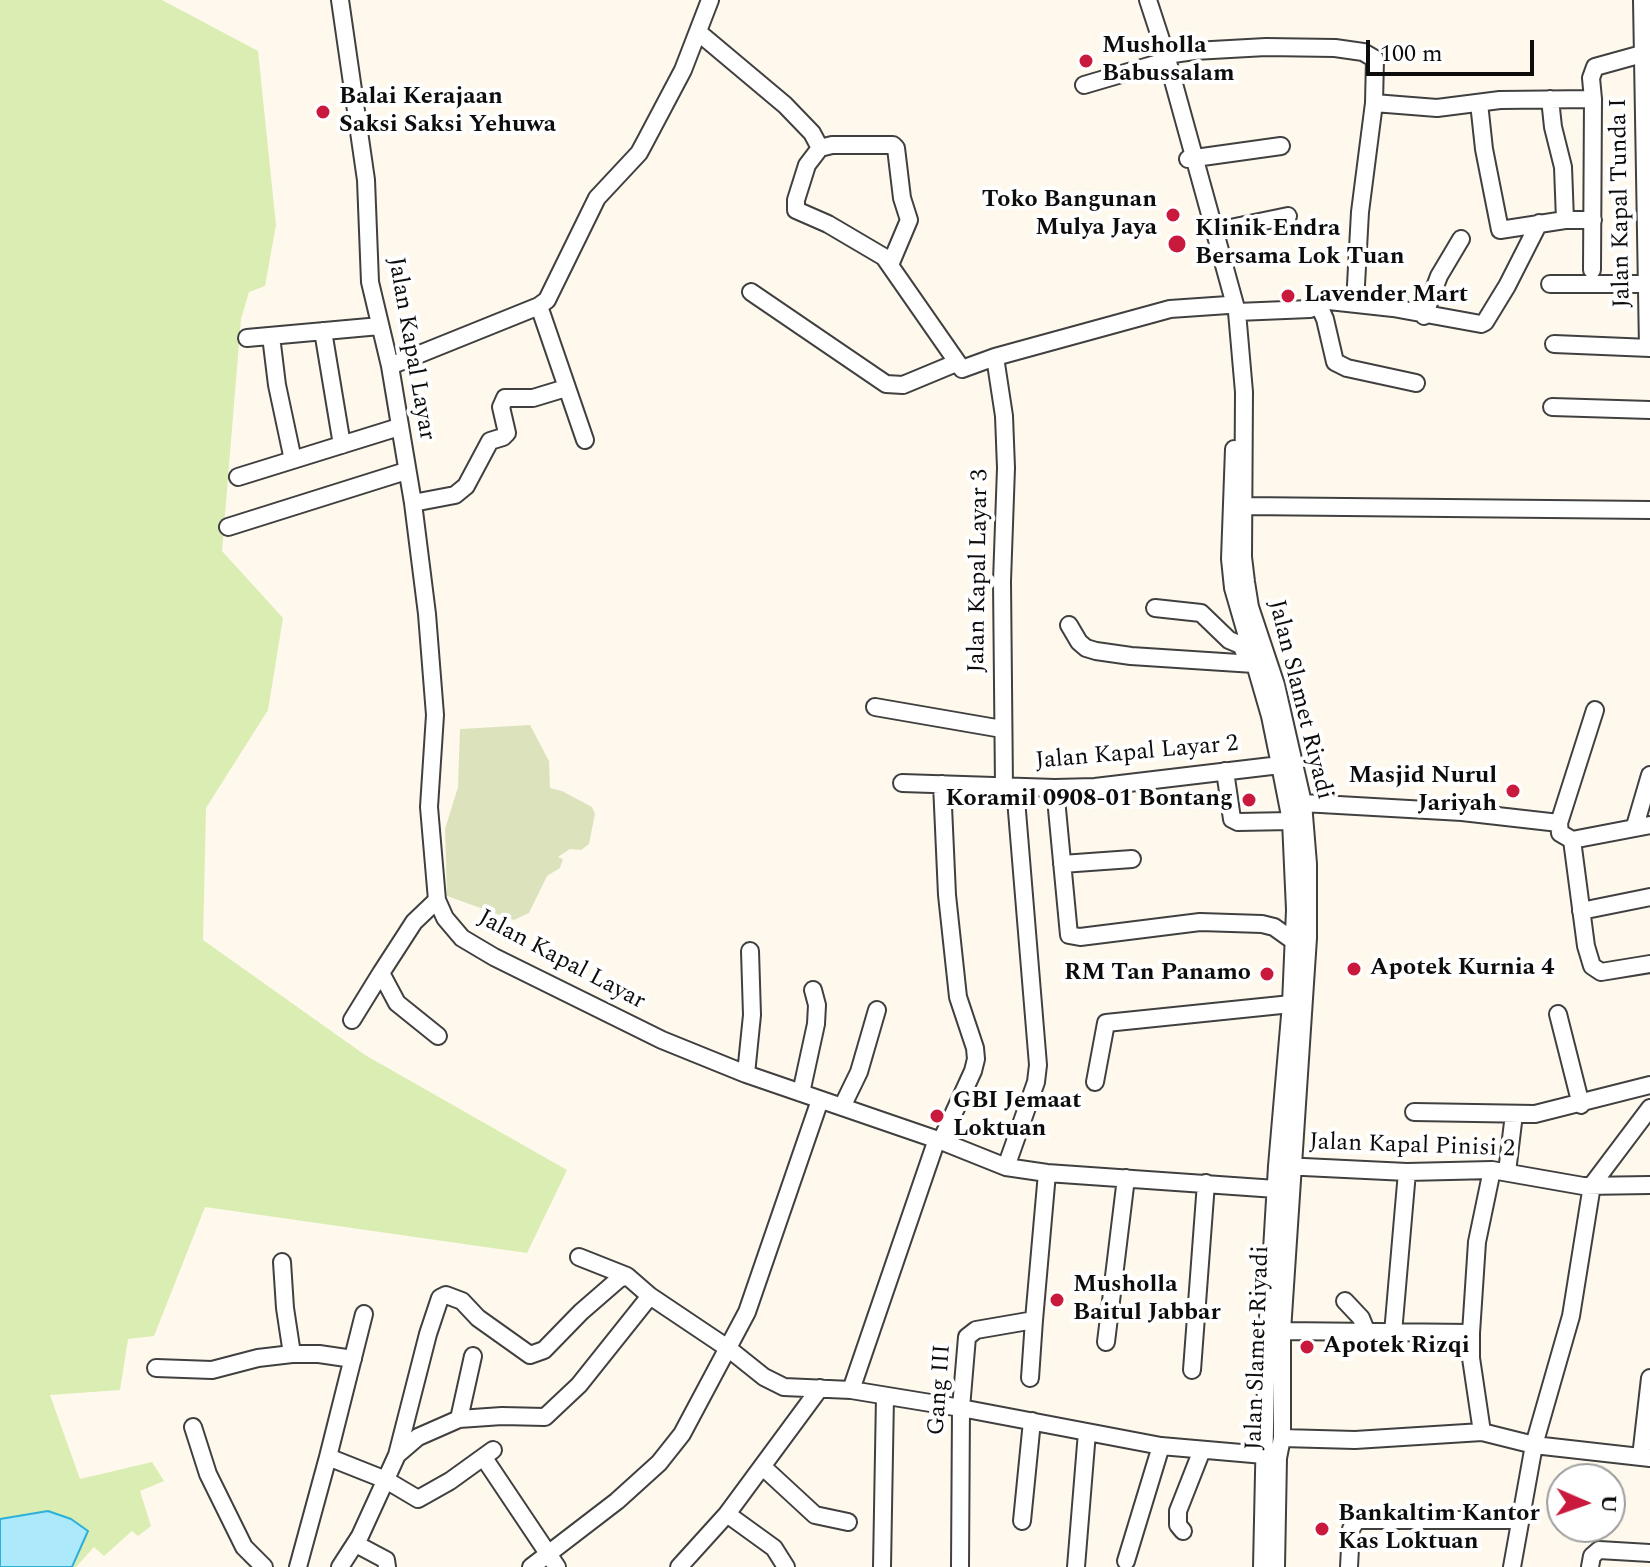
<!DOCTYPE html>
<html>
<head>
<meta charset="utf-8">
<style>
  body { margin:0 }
  #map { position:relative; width:1650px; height:1567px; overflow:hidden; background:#fff9ed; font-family:Spectral,serif }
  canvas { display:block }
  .north { position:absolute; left:1546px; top:1463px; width:80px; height:80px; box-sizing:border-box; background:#fff; border:2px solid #9e9e9e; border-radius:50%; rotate:92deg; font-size:22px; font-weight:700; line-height:32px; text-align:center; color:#0d0d0d }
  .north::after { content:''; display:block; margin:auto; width:28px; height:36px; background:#c9193d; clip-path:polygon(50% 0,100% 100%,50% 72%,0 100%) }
  .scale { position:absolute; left:1366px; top:40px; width:168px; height:36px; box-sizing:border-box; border:4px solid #0d0d0d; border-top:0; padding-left:10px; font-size:24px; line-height:28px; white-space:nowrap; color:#0d0d0d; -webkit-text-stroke:6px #fff; paint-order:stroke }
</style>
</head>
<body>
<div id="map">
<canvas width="1650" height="1567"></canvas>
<div class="north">U</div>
<div class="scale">100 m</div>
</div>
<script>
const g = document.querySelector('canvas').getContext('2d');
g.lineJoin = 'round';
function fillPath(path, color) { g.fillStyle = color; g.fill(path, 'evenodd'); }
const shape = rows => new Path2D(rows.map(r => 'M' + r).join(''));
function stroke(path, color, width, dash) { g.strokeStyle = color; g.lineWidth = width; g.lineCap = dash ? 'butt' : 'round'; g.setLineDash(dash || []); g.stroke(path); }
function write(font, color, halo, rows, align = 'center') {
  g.font = font + ' Spectral,serif'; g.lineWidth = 8; g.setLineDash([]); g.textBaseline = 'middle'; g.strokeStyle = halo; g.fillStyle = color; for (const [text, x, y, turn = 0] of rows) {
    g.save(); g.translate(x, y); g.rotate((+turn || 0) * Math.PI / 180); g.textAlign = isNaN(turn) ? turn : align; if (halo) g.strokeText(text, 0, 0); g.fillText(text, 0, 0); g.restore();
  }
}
const green = shape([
  [0,0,162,0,258,51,276,225,265,286,249,292,241,319,222,551,283,618,268,710,206,808,203,940,365,1055,567,1170,527,1253,205,1207,154,1336,128,1339,120,1390,50,1395,80,1479,152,1462,164,1481,140,1491,151,1526,138,1536,132,1531,104,1556,94,1547,76,1567,0,1567]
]);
const cemetery = shape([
  [530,725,549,761,550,788,562,791,592,807,595,814,589,844,581,850,570,849,558,857,563,859,560,868,547,876,529,913,514,920,447,896,445,829,458,787,460,729]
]);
const water = shape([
  [48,1511,71,1519,88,1531,72,1567,0,1567,0,1519,48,1511]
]);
const minor = shape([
  [340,0,366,180,370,282,390,366,413,503,427,614,435,715,429,807,437,900,445,918,462,938,494,957,662,1040,746,1074,941,1141,1006,1167,1047,1173,1276,1189],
  [1148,0,1166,55,1237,312,1244,392,1243,557,1246,582,1250,607,1276,685,1303,803,1308,864,1308,938,1282,1331,1282,1438,1278,1458,1276,1567],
  [1642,0,1648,348],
  [698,32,785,105,812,133,820,148],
  [1166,55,1194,51,1266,47,1335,48,1363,52,1375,59,1374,103,1360,212,1355,303],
  [1084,85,1159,63],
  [1550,99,1553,127,1563,167,1565,220],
  [1374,103,1437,108,1500,100,1593,99,1591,78,1595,67,1642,54],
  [1479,103,1484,149,1500,230,1565,220,1593,220],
  [1188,159,1281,146],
  [1216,231,1288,216],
  [890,265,909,220,902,198,896,148,893,145,832,145,820,148,807,165,796,200,796,210,828,224,884,257,962,369,995,357,1170,309,1228,305],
  [1592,270,1593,99],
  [1550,284,1647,284],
  [751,292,886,384,903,385,956,363],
  [539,306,585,440],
  [1319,306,1325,319,1335,362,1347,368,1416,383],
  [1237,312,1310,309,1329,301,1393,308,1481,324,1485,322,1507,286,1539,223],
  [1424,316,1439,276,1461,239],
  [323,331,342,445],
  [271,336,277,385,293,460],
  [247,338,380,326],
  [1554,344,1650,348],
  [995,357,1004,416,1006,468,1002,581,1004,787],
  [390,366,539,306,547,300,597,198,639,153,646,140,683,70,710,0],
  [1552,407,1650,410],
  [1234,449,1230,559,1233,588,1270,716,1280,765,1291,821,1295,910,1291,1004,1277,1166,1267,1334,1262,1567],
  [238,477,399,427],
  [413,503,455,495,466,486,490,441,503,437,507,433,501,407,505,398,533,398,566,388],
  [1244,506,1650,510],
  [228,527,406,471],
  [1155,608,1201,613,1229,640,1241,645,1247,658],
  [1069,625,1079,642,1086,648,1096,651,1131,656,1254,664],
  [875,707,1002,729],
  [1595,710,1559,823,1560,833,1572,840,1650,825],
  [1225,771,1232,819,1238,822,1291,821],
  [902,783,1055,788,1095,787,1280,765],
  [1055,788,1069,935,1080,937,1200,922,1262,924,1274,927,1295,942],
  [1303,803,1462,812,1559,823],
  [1635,826,1650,775],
  [1572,840,1586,946,1592,966,1601,972,1650,964],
  [1062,864,1132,859],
  [437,900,414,922,381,973,397,1003,438,1036],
  [1581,911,1650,897],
  [1558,1014,1581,1105],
  [352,1020,381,973],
  [746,1074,752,1015,750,951],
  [1095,1082,1106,1023,1291,1004],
  [801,1093,816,1024,817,1005,813,990],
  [842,1107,859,1072,877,1010],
  [1414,1112,1535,1114,1650,1085],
  [941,1141,973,1071,976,1059,975,1048,958,997,947,895,942,784],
  [1283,1166,1407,1172,1492,1170,1583,1186,1650,1185],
  [1006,1167,1036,1082,1038,1065,1015,787],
  [1507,1172,1514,1114],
  [579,1257,627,1276],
  [282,1262,285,1308,292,1354],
  [1345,1301,1361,1318,1367,1333],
  [1282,1331,1471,1333,1471,1358,1482,1432],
  [1393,1333,1407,1172],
  [1471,1333,1477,1242,1492,1170],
  [1106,1342,1126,1178],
  [156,1368,212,1370,258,1358,292,1354,319,1354,353,1359],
  [1192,1370,1206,1183],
  [1030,1378,1034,1320],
  [851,1390,937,1139],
  [459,1419,473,1356],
  [193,1427,208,1474,244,1547,264,1567],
  [1282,1438,1355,1440,1482,1432,1534,1445,1650,1458],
  [397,1455,418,1437,459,1419,502,1416,545,1417,579,1385,650,1296],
  [328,1457,386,1480,418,1499,450,1481,493,1450],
  [1641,1457,1650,1378],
  [484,1458,557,1567],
  [763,1467,815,1515,848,1522],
  [727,1514,774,1548,786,1567],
  [1022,1521,1032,1421],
  [1183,1531,1178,1525,1178,1511,1202,1450],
  [356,1544,386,1560,387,1567],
  [1126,1561,1161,1446],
  [298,1567,328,1457,364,1314],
  [340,1567,360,1536,397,1455,428,1334,440,1298,446,1295,462,1301,478,1318,530,1355,544,1350,581,1312,619,1279,627,1276,650,1296,729,1349,764,1377,784,1387,851,1390,961,1408,1161,1446,1264,1455],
  [531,1567,617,1501,659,1463,682,1434,747,1312,820,1100],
  [679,1567,727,1514,820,1388],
  [882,1567,885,1396],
  [960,1567,961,1408,967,1337,976,1330,1034,1320,1047,1173],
  [1076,1567,1087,1432],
  [1349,1567,1351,1529,1357,1520,1520,1520],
  [1512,1567,1534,1445,1571,1316,1592,1185,1650,1108],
  [1590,1567,1592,1556,1599,1550,1650,1553]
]);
const markers = [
  [1086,61,8,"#c9193d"],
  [323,112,8,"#c9193d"],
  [1173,215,8,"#c9193d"],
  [1177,244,10,"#c9193d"],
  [1288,296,8,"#c9193d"],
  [1513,791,8,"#c9193d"],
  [1249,800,8,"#c9193d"],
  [1354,969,8,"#c9193d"],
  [1267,974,8,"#c9193d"],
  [937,1116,8,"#c9193d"],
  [1057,1300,8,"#c9193d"],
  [1307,1347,8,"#c9193d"],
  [1322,1529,8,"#c9193d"]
];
const poiNames = [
  ["Musholla",1102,47],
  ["Babussalam",1102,75],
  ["Balai Kerajaan",339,98],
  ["Saksi Saksi Yehuwa",339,126],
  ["Toko Bangunan",1157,201,"right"],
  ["Mulya Jaya",1157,229,"right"],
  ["Klinik Endra",1195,230],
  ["Bersama Lok Tuan",1195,258],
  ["Lavender Mart",1304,296],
  ["Masjid Nurul",1497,777,"right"],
  ["Jariyah",1497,805,"right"],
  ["Koramil 0908-01 Bontang",1233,800,"right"],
  ["Apotek Kurnia 4",1370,969],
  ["RM Tan Panamo",1251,974,"right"],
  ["GBI Jemaat",953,1102],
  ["Loktuan",953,1130],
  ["Musholla",1073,1286],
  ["Baitul Jabbar",1073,1314],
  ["Apotek Rizqi",1323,1347],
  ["Bankaltim Kantor",1338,1515],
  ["Kas Loktuan",1338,1543]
];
const streetNames = [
  ["Jalan Kapal Tunda I",1622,203,-91],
  ["Jalan Kapal Layar",410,349,80],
  ["Jalan Kapal Layar 3",980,571,-89],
  ["Jalan Slamet Riyadi",1299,700,76],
  ["Jalan Kapal Layar 2",1137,754,-5],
  ["Jalan Kapal Layar",561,961,28],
  ["Jalan Kapal Pinisi 2",1412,1147,2],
  ["Jalan Slamet Riyadi",1259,1348,-88],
  ["Gang III",941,1390,-86]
];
fillPath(green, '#daedb3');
fillPath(cemetery, '#dce3bc');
fillPath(water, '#aceafb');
stroke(water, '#2dafd9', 2);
stroke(minor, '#404040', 20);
stroke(minor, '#fff', 16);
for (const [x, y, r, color] of markers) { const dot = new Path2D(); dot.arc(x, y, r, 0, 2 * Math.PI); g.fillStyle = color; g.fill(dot); stroke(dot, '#fff', 3); }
write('bold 24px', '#0d0d0d', '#fff', poiNames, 'left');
write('24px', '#0d0d0d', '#fff', streetNames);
</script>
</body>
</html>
